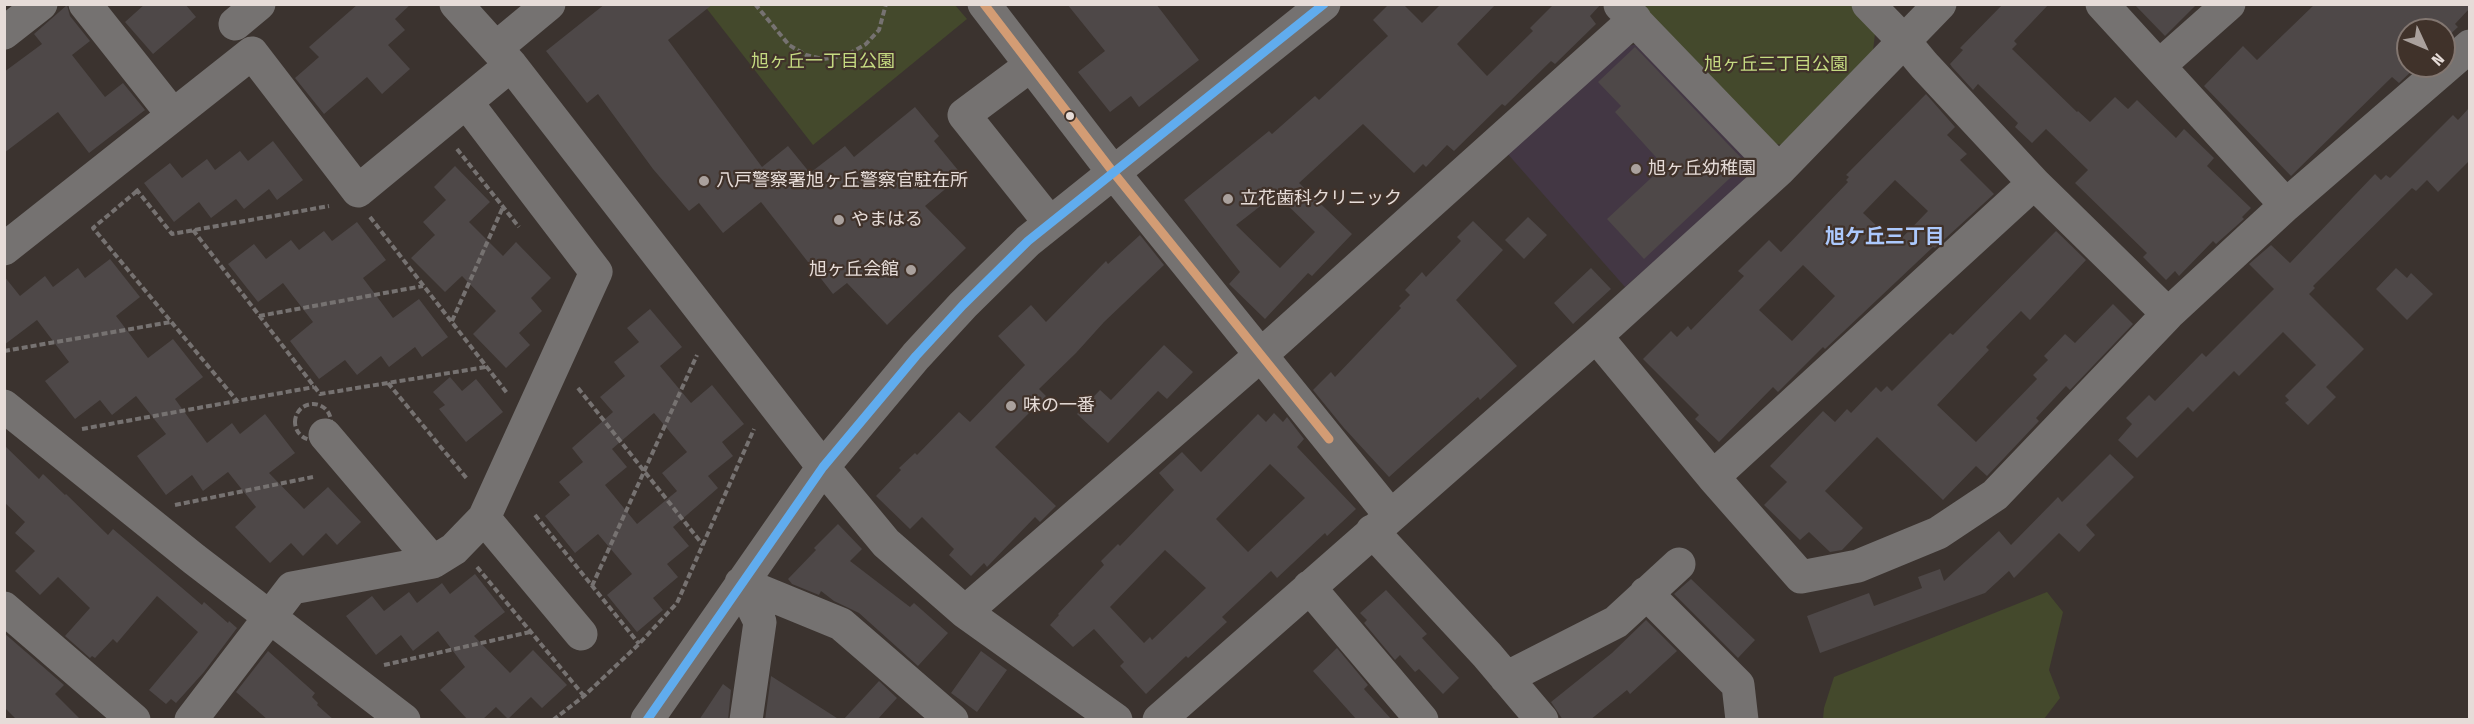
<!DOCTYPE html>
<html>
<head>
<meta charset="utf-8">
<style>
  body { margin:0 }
  #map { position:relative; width:2474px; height:724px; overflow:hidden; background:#3b332f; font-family:"Fira Sans Condensed",sans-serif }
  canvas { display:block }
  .frame { position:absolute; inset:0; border:6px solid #e6dcd8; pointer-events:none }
  .north { position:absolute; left:2396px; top:18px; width:60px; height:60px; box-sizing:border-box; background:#40322a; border:2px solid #827670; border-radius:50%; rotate:134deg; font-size:16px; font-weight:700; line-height:24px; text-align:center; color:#e6dcd8 }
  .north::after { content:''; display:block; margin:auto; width:21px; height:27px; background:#aaa19d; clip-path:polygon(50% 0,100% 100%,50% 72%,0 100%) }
</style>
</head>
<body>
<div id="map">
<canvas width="2474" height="724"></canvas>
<div class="frame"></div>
<div class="north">N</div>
</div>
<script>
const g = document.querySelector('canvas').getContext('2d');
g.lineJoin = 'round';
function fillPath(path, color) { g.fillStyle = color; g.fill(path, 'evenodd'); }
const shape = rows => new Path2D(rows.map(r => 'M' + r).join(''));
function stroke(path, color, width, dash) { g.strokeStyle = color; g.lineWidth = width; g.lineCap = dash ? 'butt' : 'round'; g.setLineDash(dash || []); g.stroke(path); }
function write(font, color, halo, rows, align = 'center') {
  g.font = font + ' "Fira Sans Condensed","Noto Sans JP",sans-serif'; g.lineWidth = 4.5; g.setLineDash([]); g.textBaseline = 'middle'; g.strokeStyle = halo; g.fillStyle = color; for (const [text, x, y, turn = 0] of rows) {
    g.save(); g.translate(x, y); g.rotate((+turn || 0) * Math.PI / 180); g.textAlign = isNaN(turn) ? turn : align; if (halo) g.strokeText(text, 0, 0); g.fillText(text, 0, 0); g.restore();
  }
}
const education = shape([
  [1642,43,1750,161,1751,177,1625,287,1506,152,1624,47]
]);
const green = shape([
  [704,5,955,5,967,19,813,145],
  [1635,5,1855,5,1876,25,1873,51,1784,145,1765,143],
  [2047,592,2063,612,2049,670,2060,698,2044,719,1823,719,1824,708,1834,677]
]);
const building = shape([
  [145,4,185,4,196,17,153,54,125,22],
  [358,4,411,4,395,19,405,30,388,45,410,69,382,94,367,77,324,114,295,78,319,57,309,47],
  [605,4,713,4,668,40,762,167,788,146,810,173,845,146,854,157,915,107,939,136,934,141,962,175,925,206,966,248,887,325,847,283,833,294,761,202,723,233,699,203,689,211,653,169,598,94,587,103,546,51],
  [1067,4,1156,4,1199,60,1139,107,1131,96,1110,112,1078,72,1105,51],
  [1389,4,1403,4,1422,23,1441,4,1496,4,1457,44,1487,76,1533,31,1530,28,1554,4,1601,4,1590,16,1596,24,1555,64,1551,61,1505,106,1502,104,1454,151,1447,145,1426,167,1423,164,1414,173,1363,124,1299,183,1352,234,1312,276,1308,273,1265,319,1229,284,1240,272,1184,200,1269,131,1272,134,1315,96,1319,100,1388,36,1373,20],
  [1276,194,1315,232,1280,268,1236,225],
  [2003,4,2049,4,2014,41,2017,44,2012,49,2077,112,2078,111,2090,122,2115,97,2128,109,2137,100,2176,138,2184,129,2214,158,2207,166,2251,208,2242,217,2244,219,2216,244,2213,241,2179,276,2175,271,2166,280,2143,257,2147,253,2075,183,2088,170,2046,129,2032,143,2015,127,2018,123,1978,84,1973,90,1952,67,1950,64,1963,50,1960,48],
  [2134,4,2197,4,2165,36],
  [2315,4,2469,4,2469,9,2455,24,2458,27,2444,40,2444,30,2408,30,2408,66,2417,66,2399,83,2392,77,2291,176,2204,86,2243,46,2257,60],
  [67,5,70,16,90,41,72,55,105,97,123,83,145,110,89,153,58,112,4,153,4,72,42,44,34,34],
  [1635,47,1746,163,1644,259,1607,219,1664,166,1615,112,1621,106,1598,82],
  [1926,94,1955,127,1947,135,1967,154,1960,160,1994,194,1935,248,1933,247,1825,349,1823,347,1778,392,1773,387,1719,442,1695,419,1699,415,1643,359,1671,331,1677,337,1688,326,1691,330,1744,276,1738,271,1769,240,1781,252,1848,182,1846,180,1849,177,1846,175],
  [1895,180,1928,211,1896,244,1863,213],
  [1803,265,1835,296,1792,341,1759,310],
  [2469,108,2469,161,2438,192,2427,180,2416,191,2412,188,2313,286,2315,288,2309,294,2364,349,2326,387,2336,397,2308,425,2285,403,2289,400,2285,396,2316,365,2283,332,2239,376,2234,371,2193,412,2188,407,2137,458,2118,440,2132,424,2126,418,2149,395,2155,401,2202,353,2206,357,2274,289,2249,264,2271,245,2290,263,2375,174,2381,180,2386,175,2390,178,2453,115,2458,120],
  [273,141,303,180,277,200,269,189,244,209,236,199,211,218,199,202,174,222,144,183,170,163,182,178,207,159,215,170,240,151,248,161],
  [455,166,490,202,469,222,503,256,516,242,551,278,531,298,542,311,519,333,530,345,506,368,473,334,496,311,462,276,445,292,411,258,435,235,423,222,446,200,434,187],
  [1528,217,1547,235,1524,259,1505,240],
  [1473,221,1503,250,1456,300,1517,366,1480,400,1478,397,1389,477,1344,428,1313,390,1331,372,1335,377,1401,308,1399,306,1410,295,1405,290,1422,272,1426,277,1461,241,1457,237],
  [357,222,386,260,363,278,393,318,419,299,448,337,422,357,415,347,389,367,381,356,357,375,345,360,319,379,290,341,313,322,283,283,258,302,228,264,254,244,266,259,291,240,299,250,324,231,332,241],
  [2056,231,2086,260,2030,320,2021,311,1986,347,1989,350,1937,405,1976,442,2037,379,2033,375,2048,360,2044,356,2065,334,2075,343,2113,304,2133,324,2070,390,2066,386,2036,418,2039,421,1987,476,1976,466,1943,500,1877,437,1825,491,1863,528,1842,550,1830,552,1809,532,1800,540,1764,505,1787,482,1770,466,1823,411,1835,422,1847,409,1851,413,1876,387,1881,392,1887,386,1892,391,1950,333,1953,335],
  [1140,235,1164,265,1104,322,1076,353,1039,389,1046,396,995,447,1056,506,1040,522,1035,517,987,567,984,563,971,576,949,555,954,549,922,517,910,529,876,496,901,470,899,468,915,453,917,455,959,412,970,422,1025,365,998,336,1031,305,1046,322,1106,261,1108,264],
  [110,259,140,297,116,316,148,358,173,339,203,377,175,399,207,443,232,423,240,434,265,414,295,453,269,473,304,509,328,487,361,522,337,545,326,533,303,556,291,543,270,563,235,527,256,507,228,472,203,491,192,475,166,495,137,456,166,434,136,396,112,415,100,400,75,419,45,381,69,362,37,320,4,345,4,276,20,296,45,276,53,287,78,268,85,278],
  [1591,268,1611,289,1573,324,1554,303],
  [2396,268,2407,278,2411,273,2433,294,2407,320,2376,289],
  [650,309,682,347,660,366,691,403,712,385,744,424,722,442,733,456,708,476,718,488,673,527,689,546,667,564,678,577,653,598,663,610,637,632,607,595,632,574,598,534,575,553,545,516,570,495,559,482,583,462,572,448,613,412,600,397,625,376,614,362,639,342,627,328],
  [654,413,687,452,662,473,677,491,637,524,605,485,627,467,612,449],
  [1164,345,1193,372,1167,399,1158,391,1108,443,1077,414,1100,390,1111,400],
  [450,377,462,391,476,379,503,412,466,442,439,409,445,405,433,392],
  [1274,413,1283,422,1287,417,1304,439,1297,447,1356,509,1327,536,1325,533,1277,578,1271,571,1222,617,1227,622,1188,658,1186,656,1146,694,1120,666,1124,662,1094,629,1073,647,1050,625,1059,615,1058,614,1104,565,1101,561,1118,544,1120,546,1174,490,1159,473,1182,452,1201,472,1258,414,1266,422],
  [1270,464,1305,498,1248,552,1216,519],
  [1165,550,1206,588,1152,640,1150,637,1144,643,1110,607],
  [4,445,39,479,43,474,65,495,66,494,108,535,113,529,202,605,204,602,228,623,229,621,237,628,204,672,176,703,171,699,166,704,149,690,198,632,157,596,117,643,113,639,95,658,92,656,90,658,65,636,90,608,58,577,40,595,15,571,35,551,15,533,25,522,4,502],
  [2110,454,2134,477,2086,525,2095,535,2079,552,2059,533,2014,578,2009,571,1985,593,1820,653,1807,616,1869,593,1874,606,1922,588,1918,577,1940,569,1944,581,1999,531,2011,545,2058,497,2062,502],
  [838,524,862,549,850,561,910,607,914,603,948,633,918,666,859,613,834,601,821,591,819,595,792,584,788,579,816,550,814,548],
  [475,574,505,612,474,636,510,673,533,650,567,685,542,708,531,697,508,719,496,707,482,720,468,720,440,690,465,667,438,631,413,651,401,635,376,655,346,616,372,596,384,611,409,592,417,603,442,583,450,594],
  [1691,579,1755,640,1738,658,1674,594],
  [1386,590,1427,634,1422,638,1459,678,1443,694,1419,669,1415,672,1400,655,1395,660,1364,623,1367,620,1360,613],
  [1646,620,1677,651,1630,694,1627,690,1590,720,1563,720,1551,702,1612,653],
  [4,633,64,685,55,694,81,720,17,720,4,707],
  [1337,648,1368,685,1364,689,1392,720,1357,720,1313,671],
  [268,651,315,693,312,697,318,703,317,705,334,720,268,720,236,692],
  [981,651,1007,670,977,712,951,693],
  [771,676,840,720,765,720],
  [879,681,897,698,877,720,843,720],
  [723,684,731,690,728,720,699,720]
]);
const path = shape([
  [755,4,789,45,806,55,823,59,845,56,866,44,879,30,886,4],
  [457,149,519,227],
  [136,189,172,234,329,206],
  [137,191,93,228,238,402],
  [370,217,507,393],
  [193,230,320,394,486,367],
  [259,316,423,286],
  [452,321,503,207],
  [4,351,171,322],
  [388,383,468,480],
  [578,388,703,545],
  '295 422a18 18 0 1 1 36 0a18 18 0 1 1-36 0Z',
  [82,429,314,387],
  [175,505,313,477],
  [535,515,639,644],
  [477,567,584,696],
  [592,586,697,355],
  [384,665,530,632],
  [553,720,584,696,639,644,677,603,754,429]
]);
const minor = shape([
  [85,4,173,115],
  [456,4,511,65,823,467,886,543,965,612,1116,720],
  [984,4,1113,172,1390,515],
  [1868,4,1904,41,1924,65,2034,183,2168,314],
  [2102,4,2286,205],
  [1620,5,1779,170],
  [235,24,259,4],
  [4,33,41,4],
  [496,48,549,4],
  [1031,65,964,115,1050,223],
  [2159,66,2229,4],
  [4,249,252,53,358,191,511,65],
  [1596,336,1713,477,1801,577,1858,566,1938,533,1995,495,2168,314,2286,205,2470,46],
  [4,406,194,559,404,720],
  [325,435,433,562],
  [1713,477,2034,183],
  [484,518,581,634],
  [1372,531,1487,655,1542,720],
  [1309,587,1422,720],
  [1646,593,1738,685,1742,720],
  [4,608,134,720],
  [965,612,1262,354,1635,19],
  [1506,678,1616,622,1679,564],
  [191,720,292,588,433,562,454,549,484,518,596,272,467,103],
  [647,720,823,467,916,356,963,305,1028,241,1324,4],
  [746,720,760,622,741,583,841,624,952,720],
  [1159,720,1596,336,1779,170,1940,4]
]);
const bus1 = shape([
  [984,4,1113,172,1329,439]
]);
const bus2 = shape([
  [647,720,823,467,916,356,963,305,1028,241,1324,4]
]);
const markers = [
  [1070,116,5,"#e6dcd8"],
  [1636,169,6,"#aaa19d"],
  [704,181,6,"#aaa19d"],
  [1228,199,6,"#aaa19d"],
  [839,220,6,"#aaa19d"],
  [911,270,6,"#aaa19d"],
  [1011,406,6,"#aaa19d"]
];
const parkNames = [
  ["旭ヶ丘一丁目公園",823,62],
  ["旭ヶ丘三丁目公園",1776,65]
];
const poiNames = [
  ["旭ヶ丘幼稚園",1648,169],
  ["八戸警察署旭ヶ丘警察官駐在所",716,181],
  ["立花歯科クリニック",1240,199],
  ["やまはる",851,220],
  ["旭ヶ丘会館",899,270,"right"],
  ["味の一番",1023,406]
];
const neighbourhoodNames = [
  ["旭ケ丘三丁目",1885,237]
];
fillPath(education, '#433744');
fillPath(green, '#44492c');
fillPath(building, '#4e4848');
stroke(path, '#767271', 4, [6, 3]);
stroke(minor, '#757271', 33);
stroke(bus1, '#d39c74', 9);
stroke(bus2, '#60acee', 9);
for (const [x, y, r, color] of markers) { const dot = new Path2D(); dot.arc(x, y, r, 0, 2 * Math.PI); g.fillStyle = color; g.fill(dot); stroke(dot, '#40322a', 2); }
write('18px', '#c5da81', '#40322a', parkNames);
write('18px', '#e6dcd8', '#40322a', poiNames, 'left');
write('bold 20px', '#acc9fd', '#40322a', neighbourhoodNames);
</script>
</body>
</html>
